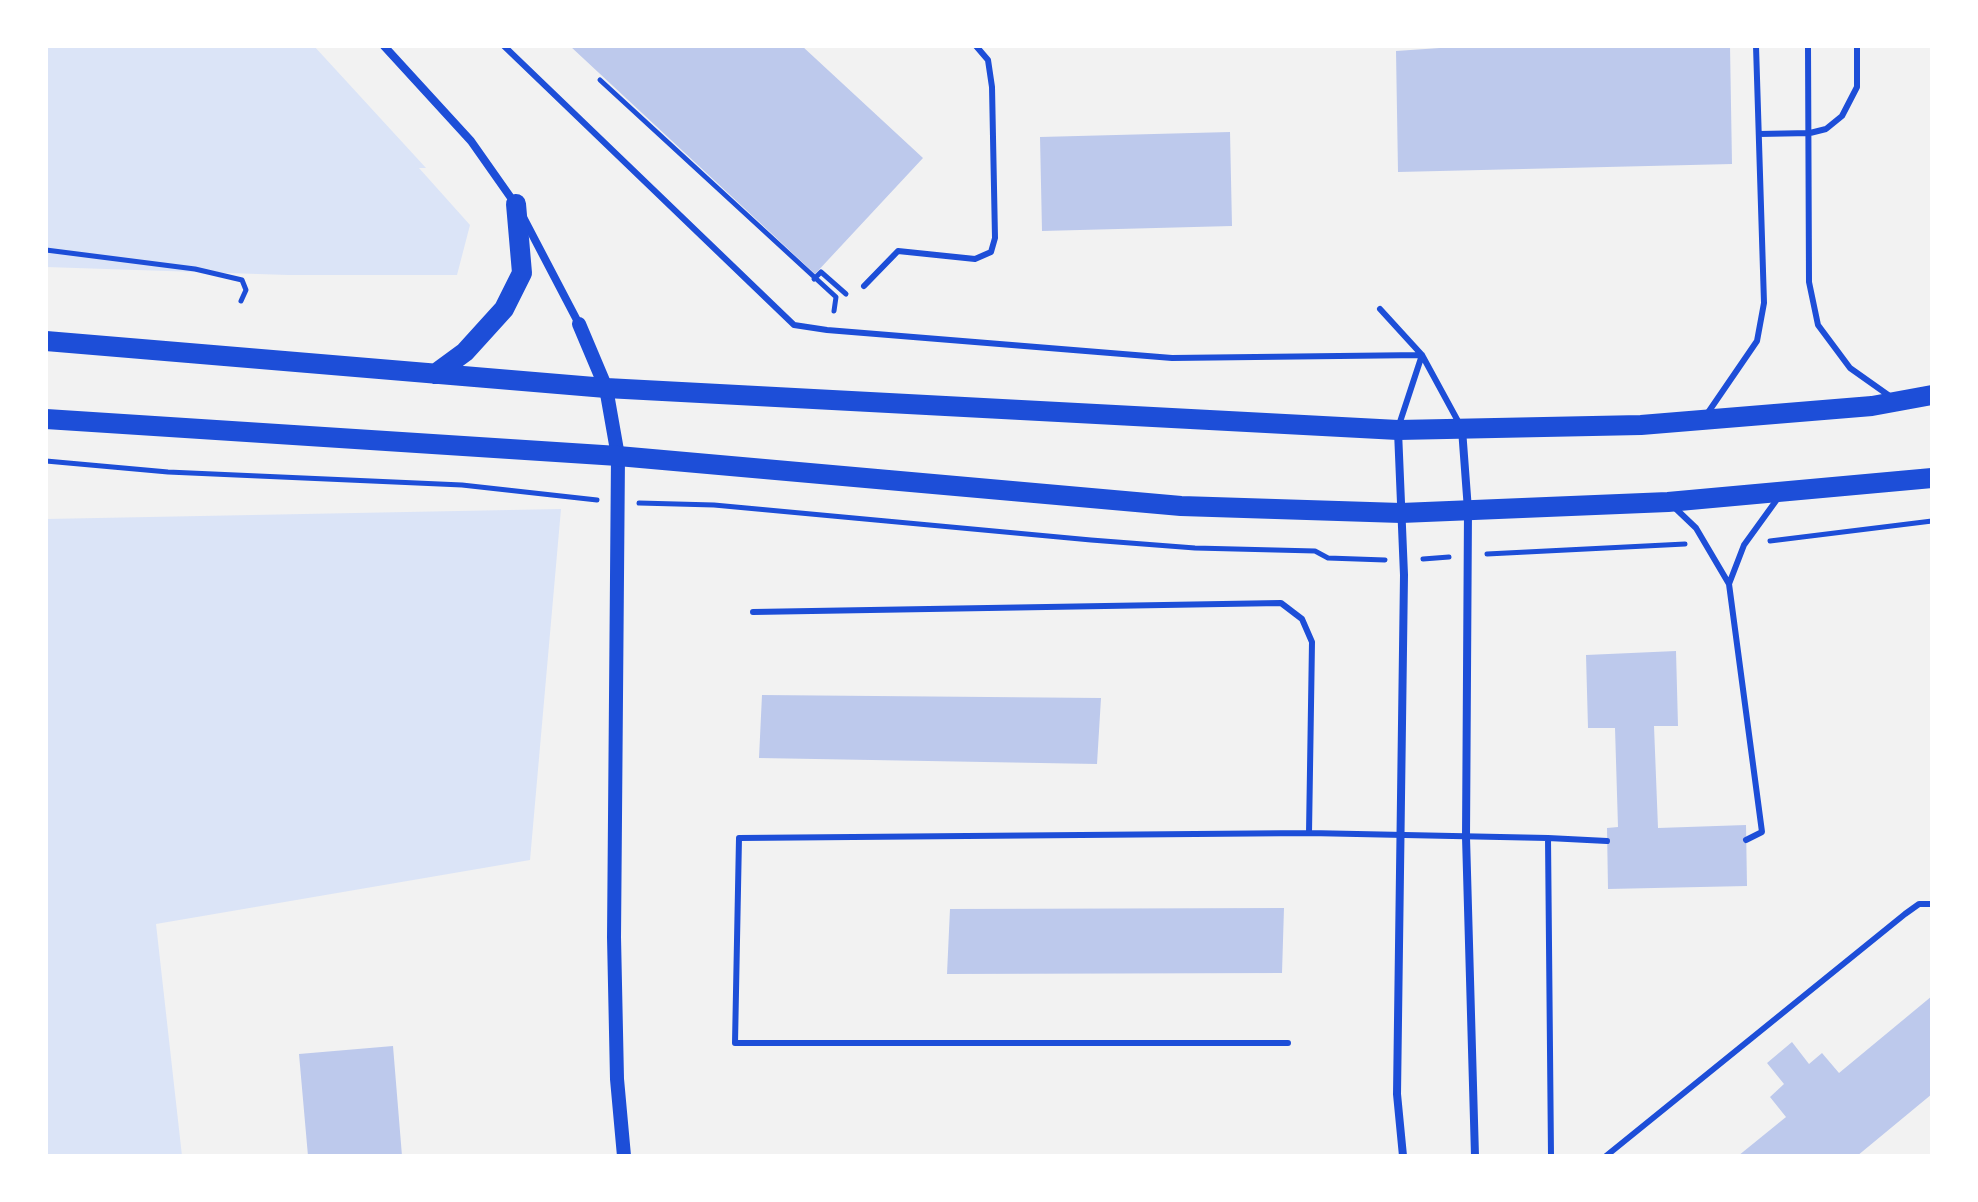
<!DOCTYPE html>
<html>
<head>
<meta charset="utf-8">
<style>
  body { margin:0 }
  #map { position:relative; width:1978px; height:1202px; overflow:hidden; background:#f2f2f2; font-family:"Sofia Sans Condensed",sans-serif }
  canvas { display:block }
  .frame { position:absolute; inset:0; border:48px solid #fff; pointer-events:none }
</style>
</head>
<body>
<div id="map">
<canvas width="1978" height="1202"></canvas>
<div class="frame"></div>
</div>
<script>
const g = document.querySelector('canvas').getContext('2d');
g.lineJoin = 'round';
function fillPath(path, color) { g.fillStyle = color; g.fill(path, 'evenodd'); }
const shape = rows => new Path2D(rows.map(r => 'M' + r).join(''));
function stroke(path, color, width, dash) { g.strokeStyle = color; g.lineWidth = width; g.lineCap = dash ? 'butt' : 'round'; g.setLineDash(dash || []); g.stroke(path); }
const green = shape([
  [46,46,314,46,426,168,419,168,470,225,457,275,288,275,46,267],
  [561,509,530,860,156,924,182,1156,46,1156,46,519]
]);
const building = shape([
  [570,46,802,46,923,158,815,274],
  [1469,46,1730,46,1732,164,1398,172,1396,51],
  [1230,132,1232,226,1042,231,1040,137],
  [1676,651,1678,726,1654,726,1658,828,1746,825,1747,886,1608,889,1607,828,1618,827,1615,728,1588,728,1586,655],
  [762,695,1101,698,1097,764,759,758],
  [1284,908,1282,973,947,974,950,909],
  [1932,996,1932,1094,1857,1156,1738,1156,1786,1117,1770,1097,1784,1084,1767,1063,1792,1042,1809,1064,1822,1053,1839,1073],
  [393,1046,402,1156,308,1156,299,1054]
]);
const path = shape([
  [600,80,836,297,834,311],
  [46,250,195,269,242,280,246,290,241,301],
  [814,279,821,272,846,294],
  [46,461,168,472,462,485,597,500],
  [639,503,714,505,1091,540,1195,548,1315,551,1328,558,1385,560],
  [1770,541,1932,521],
  [1487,554,1685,544],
  [1423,559,1449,557]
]);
const service = shape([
  [504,46,794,325,827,330,1172,358,1422,355,1398,428],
  [1808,46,1809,282,1818,325,1850,368,1891,397],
  [1759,134,1810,133,1826,129,1842,116,1857,87,1857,46],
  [864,286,898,251,975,259,991,252,995,238,992,87,988,60,976,46],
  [1380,309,1422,355,1459,423],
  [1707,414,1757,341,1764,303,1756,46],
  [1674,507,1696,528,1729,584,1762,832,1746,840],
  [1729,584,1744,545,1778,498],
  [753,612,1281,603,1302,619,1312,642,1309,833],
  [1548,838,1607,841],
  [1288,1043,735,1043,739,838,1309,833,1548,838,1551,1156],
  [1606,1156,1905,914,1919,904,1932,904]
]);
const minor = shape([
  [384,46,471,141,516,205],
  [523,217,579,324],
  [1462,429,1468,510,1466,837,1475,1156],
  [1398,431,1404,575,1397,1094,1403,1156]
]);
const tertiary = shape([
  [579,324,606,388,618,456,614,937,617,1079,624,1156]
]);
const primary = shape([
  [46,341,606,388,1398,430,1641,425,1872,406,1932,395],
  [435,374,465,352,504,309,522,273,516,204],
  [46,419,618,456,1181,506,1401,513,1668,502,1932,478]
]);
fillPath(green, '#dbe4f7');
fillPath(building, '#bdc9ec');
stroke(path, '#1d4ed8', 5);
stroke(service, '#1d4ed8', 6);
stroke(minor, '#1d4ed8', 8);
stroke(tertiary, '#1d4ed8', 14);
stroke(primary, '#1d4ed8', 20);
</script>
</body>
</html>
